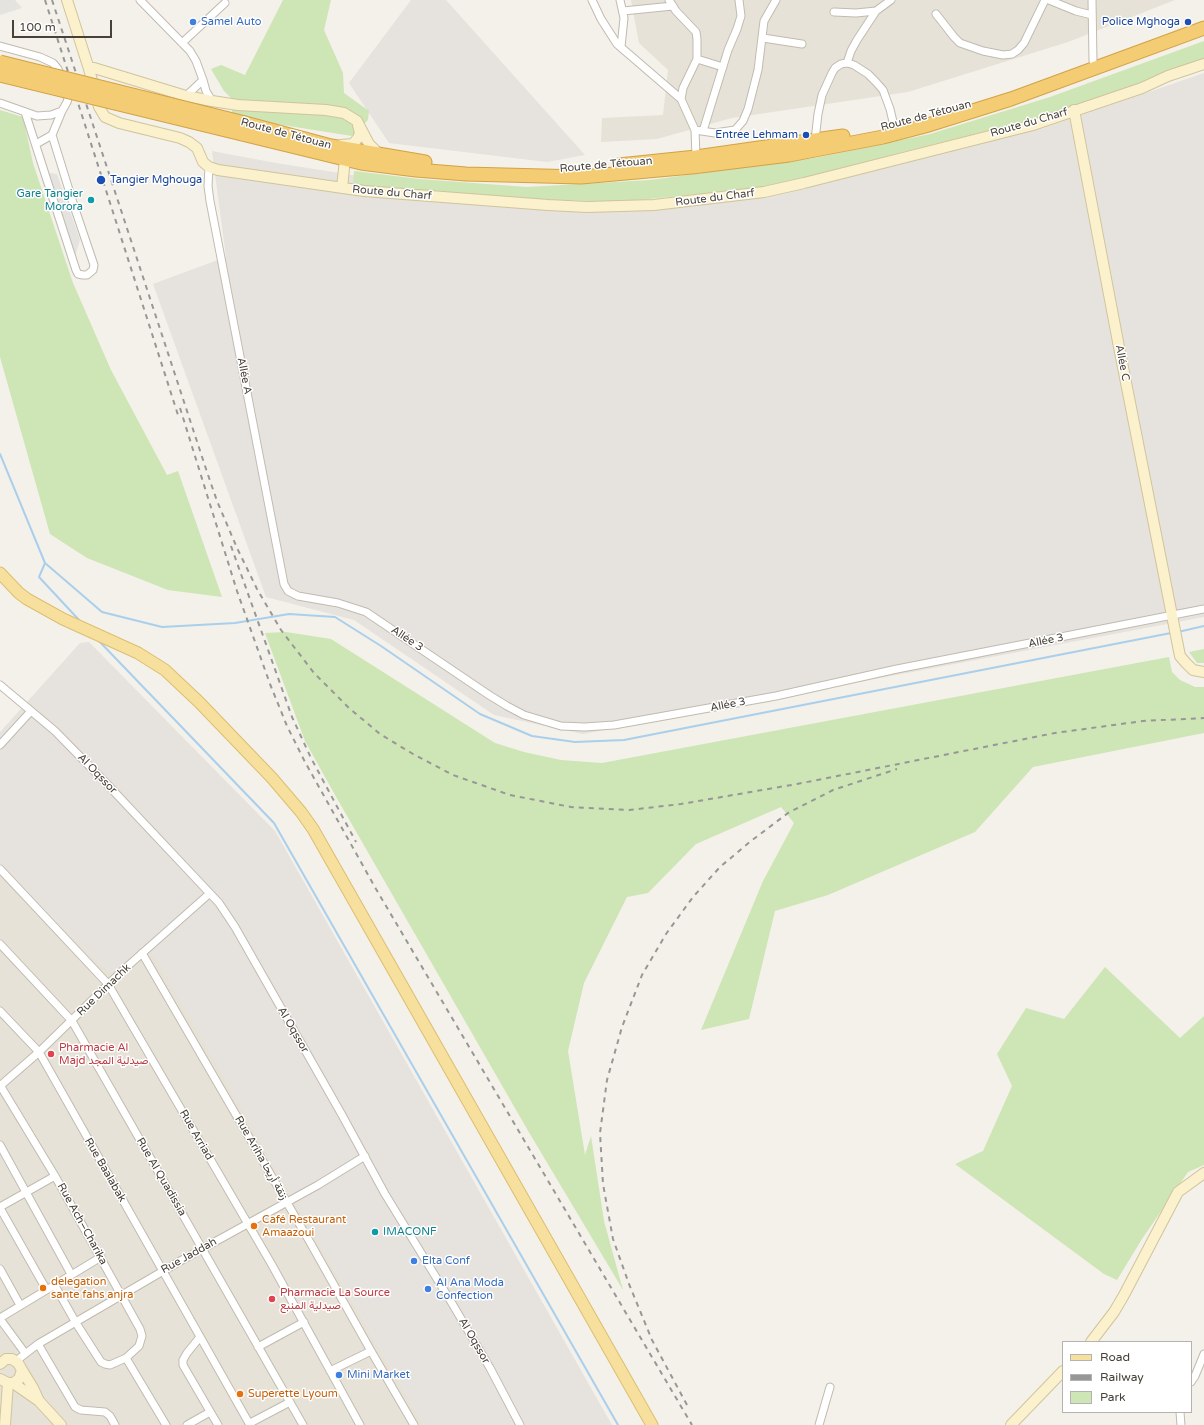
<!DOCTYPE html>
<html>
<head>
<meta charset="utf-8">
<style>
  body { margin:0 }
  #map { position:relative; width:1204px; height:1425px; overflow:hidden; background:#f3f1e9; font-family:"Varela Round",sans-serif }
  canvas { display:block }
  .legend { position:absolute; left:1062px; top:1341px; width:130px; height:72px; box-sizing:border-box; background:#fff; border:1px solid #b5b3af; margin:0; padding:5px 7px; list-style:none; font-size:12px; color:#474138 }
  .legend li { display:flex; align-items:center; gap:8px; height:20px }
  .legend b { width:20px; border:1px solid #b5b3af }
  .scale { position:absolute; left:12px; top:20px; width:100px; height:18px; box-sizing:border-box; border:2px solid #474138; border-top:0; padding-left:5px; font-size:12px; line-height:14px; white-space:nowrap; color:#474138; -webkit-text-stroke:3px #fff; paint-order:stroke }
</style>
</head>
<body>
<div id="map">
<canvas width="1204" height="1425"></canvas>
<ul class="legend">
<li><b style="height:5px;background:#f7e09e"></b>Road</li>
<li><b style="height:5px;background:#979797"></b>Railway</li>
<li><b style="height:11px;background:#cee5b5"></b>Park</li>
</ul>
<div class="scale">100 m</div>
</div>
<script>
const g = document.querySelector('canvas').getContext('2d');
g.lineJoin = 'round';
function fillPath(path, color) { g.fillStyle = color; g.fill(path, 'evenodd'); }
const shape = rows => new Path2D(rows.map(r => 'M' + r).join(''));
function stroke(path, color, width, dash) { g.strokeStyle = color; g.lineWidth = width; g.lineCap = dash ? 'butt' : 'round'; g.setLineDash(dash || []); g.stroke(path); }
function write(font, color, halo, rows, align = 'center') {
  g.font = font + ' "Varela Round",Vazirmatn,sans-serif'; g.lineWidth = 3; g.setLineDash([]); g.textBaseline = 'middle'; g.strokeStyle = halo; g.fillStyle = color; for (const [text, x, y, turn = 0] of rows) {
    g.save(); g.translate(x, y); g.rotate((+turn || 0) * Math.PI / 180); g.textAlign = isNaN(turn) ? turn : align; if (halo) g.strokeText(text, 0, 0); g.fillText(text, 0, 0); g.restore();
  }
}
const residential = shape([
  [631,0,1175,0,1068,42,908,92,732,118,657,139,601,142,602,118,663,115,668,70,639,43],
  [0,867,110,972,154,954,424,1425,0,1425]
]);
const industrial = shape([
  [411,0,446,0,585,155,547,162,389,143,349,83],
  [1204,73,1204,617,583,734,494,715,354,620,266,597,153,284,226,257,212,151,276,163,580,211,703,205,1041,129],
  [89,642,275,831,612,1425,424,1425,154,955,110,972,0,867,0,732,80,643]
]);
const green = shape([
  [283,0,331,0,324,30,343,73,344,93,369,111,368,120,352,136,232,117,232,99,224,91,211,69,221,65,245,75],
  [1204,41,1204,60,1091,101,1007,126,902,152,770,187,618,202,533,199,422,192,353,184,354,171,419,179,527,187,650,180,815,158,930,134,1050,97],
  [0,110,23,117,33,163,73,283,111,370,167,475,178,471,222,597,168,590,87,558,50,534,0,357],
  [286,632,331,639,495,743,524,752,561,760,602,763,1169,657,1172,672,1180,680,1195,687,1204,687,1204,733,1033,767,975,832,828,895,775,911,749,1019,701,1030,763,881,794,823,781,807,696,844,648,893,627,897,584,983,568,1051,585,1155,591,1136,604,1221,623,1290,527,1129,335,795,305,741,265,633],
  [1204,649,1204,663,1197,663,1189,652],
  [1105,967,1180,1038,1204,1016,1204,1165,1188,1172,1142,1239,1117,1280,1104,1274,955,1164,983,1151,1012,1086,997,1054,1026,1008,1064,1019]
]);
const parking = shape([
  [0,0,15,0,22,8,0,15],
  [46,172,57,174,80,240,74,260,69,259,42,178]
]);
const stream = shape([
  [0,454,45,563,39,577,80,621],
  [45,563,102,612,162,627,235,623,289,614,335,617,381,646,480,714,532,736,575,742,624,740,1171,633],
  [1178,632,1204,626],
  [98,640,274,823,618,1425]
]);
const street = shape([
  [140,0,190,51,196,61,203,80],
  [592,0,601,19,617,44,681,99],
  [620,0,624,18,621,47],
  [669,0,676,11,696,32,697,39,697,59,683,88,681,99,695,130],
  [1049,0,1076,11,1092,15],
  [1092,0,1093,61],
  [623,11,673,6],
  [834,12,856,13,876,11,891,0],
  [936,14,954,37,960,43,983,51,1003,55,1012,54,1018,50,1024,43,1045,0],
  [763,38,802,44],
  [182,43,225,3],
  [0,46,40,57,53,63,58,69,62,79],
  [697,59,723,67],
  [847,63,851,51,857,40,876,11],
  [186,96,203,80,206,91,212,101],
  [0,103,37,116,51,115,62,111],
  [25,112,76,270,78,274,83,275,87,275,93,270,94,265,74,206,52,135,62,111,67,102,68,99,65,90],
  [703,131,728,50,737,29,741,16,739,0],
  [815,140,818,114,822,95,832,73,835,68,841,64,847,63,854,65,868,74,875,81,883,90,890,109,894,126],
  [36,144,52,135],
  [696,157,695,130,715,133,735,130,743,121,748,109,758,70,764,21,776,0],
  [209,167,208,186,210,201,284,584,288,591,298,596,338,603,366,612,489,695,507,706,524,715,561,726,585,727,614,725,776,696,897,669,1204,609],
  [0,685,55,731,106,783,219,903,235,927,342,1115,385,1194,453,1305,490,1368,520,1425],
  [0,745,31,711],
  [0,869,108,984,272,1265,360,1425],
  [0,944,72,1021,303,1425],
  [142,953,311,1244,371,1351,414,1425],
  [0,1011,39,1052,250,1425],
  [0,1085,55,1176,140,1329,142,1336,139,1346,126,1358,110,1365,105,1364,101,1362,76,1323,54,1284],
  [0,1086,39,1052,121,972,209,894],
  [0,1145,71,1274],
  [0,1207,55,1176],
  [0,1208,46,1289],
  [0,1269,20,1305],
  [0,1318,101,1257],
  [0,1319,25,1353],
  [200,1337,187,1353,183,1360,183,1365,218,1425],
  [38,1344,75,1407,81,1410,105,1412,110,1416,115,1425],
  [258,1347,304,1322],
  [126,1358,166,1425],
  [16,1361,38,1344,182,1260,318,1185,365,1156],
  [330,1371,371,1351],
  [1191,1382,1195,1376,1204,1354],
  [1180,1412,1181,1425],
  [250,1423,290,1402],
  [187,1425,210,1412],
  [819,1425,830,1387]
]);
const secondary = shape([
  [67,0,89,69,99,107,105,117,119,123,180,138,189,142,197,148,203,162,209,167,218,170,364,191,548,205,587,207,654,205,764,192,804,183,1033,125,1142,88,1168,76,1204,64],
  [89,69,94,68,186,96,212,101,238,105,326,110,344,113,357,121,369,144,379,154],
  [1074,110,1119,347,1180,656,1186,663,1193,670,1204,672],
  [341,145,353,144,358,138,360,133,358,125],
  [342,188,345,159],
  [1091,1342,1114,1312,1124,1295,1178,1192,1204,1173],
  [0,1364,6,1359,12,1359,18,1363,22,1370,19,1379,13,1383,8,1383,0,1379],
  [22,1370,33,1388,39,1401],
  [13,1383,39,1401,61,1425],
  [5,1425,8,1383],
  [1011,1425,1063,1371]
]);
const primary = shape([
  [0,573,19,593,27,599,63,619,138,653,165,670,199,702,272,778,301,812,313,829,652,1425]
]);
const highway = shape([
  [245,123,331,146,425,162],
  [242,134,361,163,416,170,466,174,581,177,692,167,789,155,883,137,925,126,1011,99,1204,28],
  [619,165,696,157,843,136]
]);
const rail = shape([
  [45,0,178,415],
  [52,0,207,472,217,501,237,548,257,589,281,630,314,673,349,708,380,734,413,754,453,775,510,795,571,807,629,810,681,804,797,784,1055,733,1143,721,1204,718],
  [180,408,237,591,270,684,287,726,305,762,376,889,692,1425],
  [231,546,292,717,311,758,356,842],
  [687,1405,652,1340,629,1284,613,1239,603,1184,600,1133,607,1080,622,1027,642,975,666,934,693,897,720,867,751,841,788,813,833,790,897,769]
]);
const highwayBridge = shape([
  [0,62,245,123],
  [0,75,242,134]
]);
const markers = [
  [193,22,4,"#3f7fe0"],
  [1188,22,4,"#1a4fb4"],
  [806,135,4,"#1a4fb4"],
  [101,180,5,"#1a4fb4"],
  [91,200,4,"#0f9aa8"],
  [51,1054,4,"#e0444e"],
  [254,1226,4,"#e8710a"],
  [375,1232,4,"#0f9aa8"],
  [414,1261,4,"#3f7fe0"],
  [43,1288,4,"#e8710a"],
  [428,1289,4,"#3f7fe0"],
  [272,1299,4,"#e0444e"],
  [339,1375,4,"#3f7fe0"],
  [240,1394,4,"#e8710a"]
];
const shopNames = [
  ["Samel Auto",201,22],
  ["Elta Conf",422,1261],
  ["Al Ana Moda",436,1283],
  ["Confection",436,1296],
  ["Mini Market",347,1375]
];
const transitNames = [
  ["Police Mghoga",1180,22],
  ["Entree Lehmam",798,135],
  ["Tangier Mghouga",110,180,"left"]
];
const streetNames = [
  ["Route de Tétouan",926,116,-15],
  ["Route du Charf",1029,123,-16],
  ["Route de Tétouan",286,134,15],
  ["Route de Tétouan",606,165,-5],
  ["Route du Charf",392,193,5],
  ["Route du Charf",715,198,-7],
  ["Allée C",1122,363,79],
  ["Allée A",244,376,79],
  ["Allée 3",407,639,34],
  ["Allée 3",1046,641,-11],
  ["Allée 3",728,705,-11],
  ["Al Oqssor",97,774,46],
  ["Rue Dimachk",104,990,-44],
  ["Al Oqssor",293,1030,60],
  ["Rue Arriad",196,1135,60],
  ["Rue Ariha زنقة أريحا",261,1158,60],
  ["Rue Baalabak",105,1170,60],
  ["Rue Al Quadissia",161,1177,60],
  ["Rue Ach–Charika",82,1224,61],
  ["Rue Jaddah",189,1256,-29],
  ["Al Oqssor",474,1341,60]
];
const cultureNames = [
  ["Gare Tangier",83,194],
  ["Morora",83,207],
  ["IMACONF",383,1232,"left"]
];
const healthNames = [
  ["Pharmacie Al",59,1048],
  ["Majd صيدلية المجد",59,1061],
  ["Pharmacie La Source",280,1293],
  ["صيدلية المنبع",280,1306]
];
const foodNames = [
  ["Café Restaurant",262,1220],
  ["Amaazoui",262,1233],
  ["delegation",51,1282],
  ["sante fahs anjra",51,1295],
  ["Superette Lyoum",248,1394]
];
fillPath(residential, '#e7e2d8');
fillPath(industrial, '#e6e2de');
fillPath(green, '#cee5b5');
fillPath(parking, '#e5e3e0');
stroke(stream, '#aacfec', 2);
stroke(street, '#c1bbaf', 9);
stroke(secondary, '#d0c49c', 12);
stroke(primary, '#dcbe6f', 13);
stroke(highway, '#d3a244', 15);
stroke(street, '#fff', 7);
stroke(secondary, '#fbf1cc', 10);
stroke(primary, '#f7e09e', 11);
stroke(highway, '#f4cc74', 13);
stroke(rail, '#979797', 2, [5, 5]);
stroke(highwayBridge, '#d3a244', 15, []);
stroke(highwayBridge, '#f4cc74', 13);
for (const [x, y, r, color] of markers) { const dot = new Path2D(); dot.arc(x, y, r, 0, 2 * Math.PI); g.fillStyle = color; g.fill(dot); stroke(dot, '#fff', 1.5); }
write('11px', '#366cbe', '#fff', shopNames, 'left');
write('11px', '#164399', '#fff', transitNames, 'right');
write('11px', '#474138', '#fff', streetNames);
write('11px', '#0d838f', '#fff', cultureNames, 'right');
write('11px', '#be3a42', '#fff', healthNames, 'left');
write('11px', '#c56008', '#fff', foodNames, 'left');
</script>
</body>
</html>
